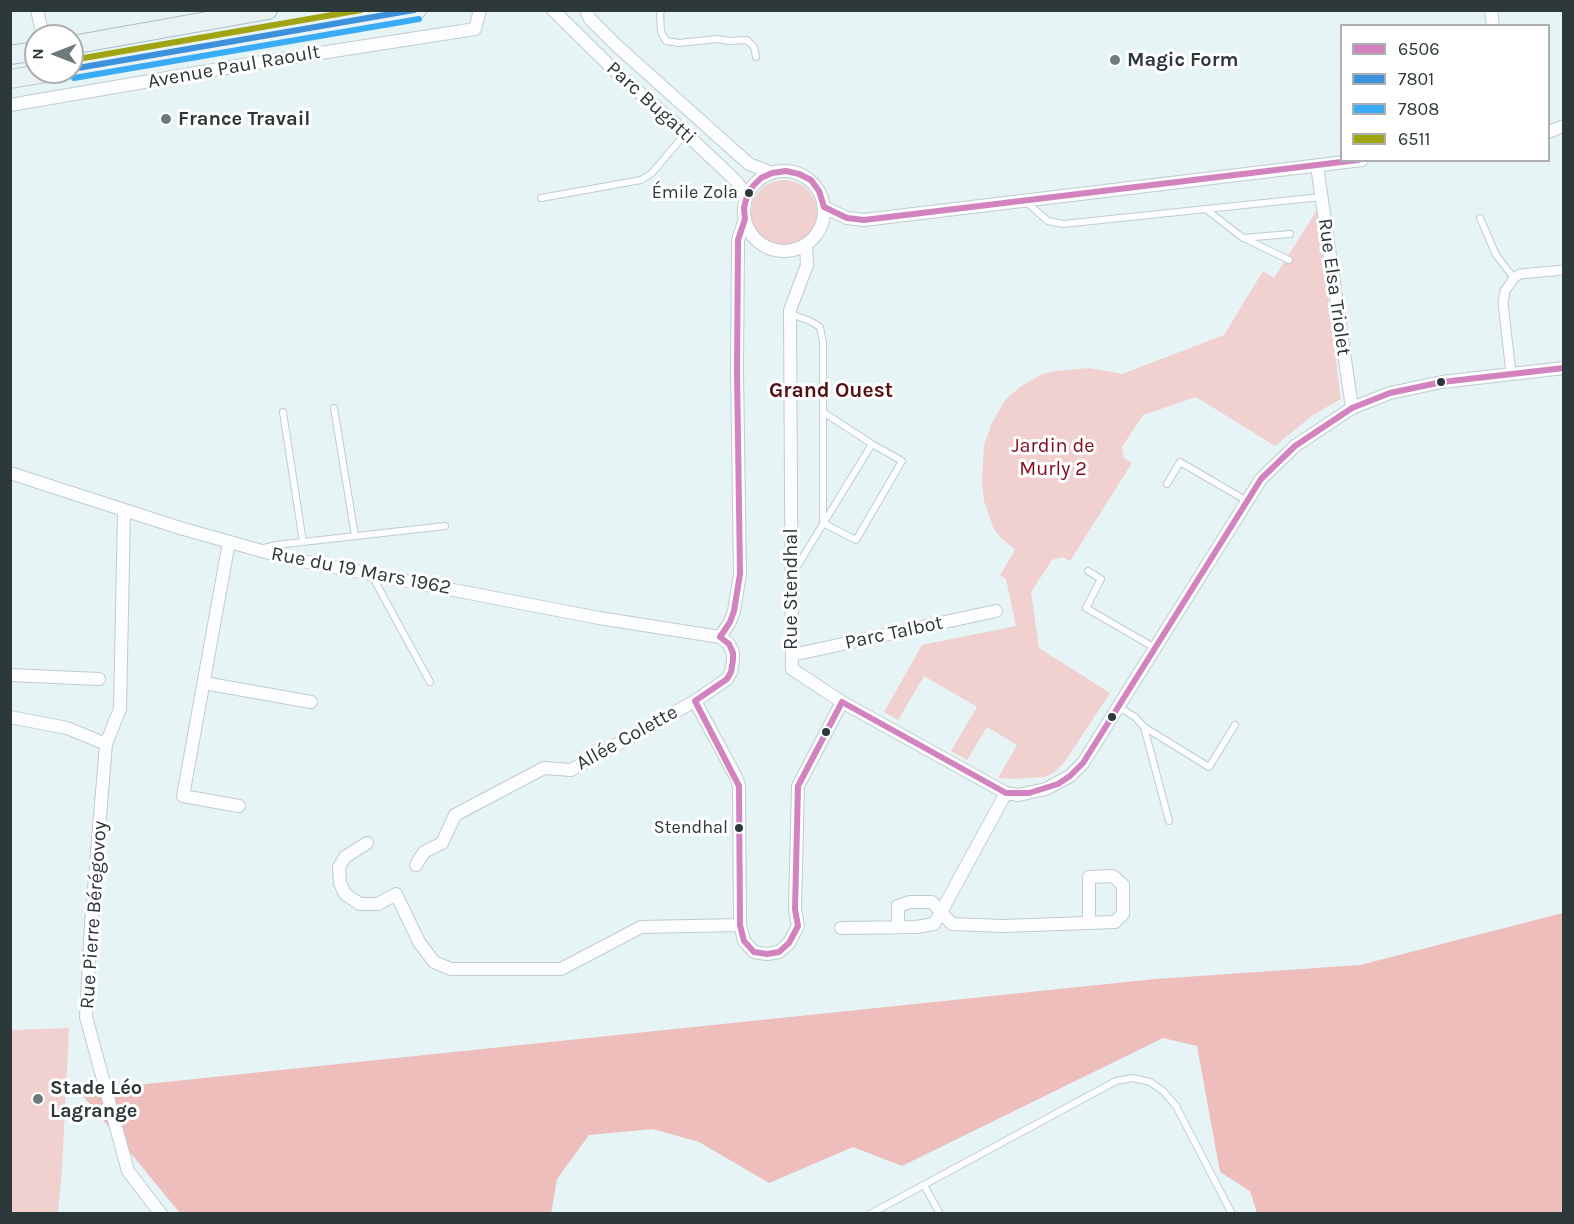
<!DOCTYPE html>
<html>
<head>
<meta charset="utf-8">
<style>
  body { margin:0 }
  #map { position:relative; width:1574px; height:1224px; overflow:hidden; background:#e6f4f6; font-family:Karla,sans-serif }
  canvas { display:block }
  .frame { position:absolute; inset:0; border:12px solid #2c383a; pointer-events:none }
  .legend { position:absolute; left:1340px; top:24px; width:210px; height:138px; box-sizing:border-box; background:#fff; border:2px solid #abafb0; margin:0; padding:8px 10px; list-style:none; font-size:18px; color:#2c383a }
  .legend li { display:flex; align-items:center; gap:12px; height:30px }
  .legend b { width:30px; border:2px solid #abafb0 }
  .north { position:absolute; left:24px; top:24px; width:60px; height:60px; box-sizing:border-box; background:#fff; border:2px solid #abafb0; border-radius:50%; rotate:270deg; font-size:16px; font-weight:700; line-height:24px; text-align:center; color:#2c383a }
  .north::after { content:''; display:block; margin:auto; width:21px; height:27px; background:#6d7a7c; clip-path:polygon(50% 0,100% 100%,50% 72%,0 100%) }
</style>
</head>
<body>
<div id="map">
<canvas width="1574" height="1224"></canvas>
<div class="frame"></div>
<ul class="legend">
<li><b style="height:8px;background:#d282be"></b>6506</li>
<li><b style="height:8px;background:#3c91dc"></b>7801</li>
<li><b style="height:8px;background:#3aacf5"></b>7808</li>
<li><b style="height:8px;background:#a0a411"></b>6511</li>
</ul>
<div class="north">N</div>
</div>
<script>
const g = document.querySelector('canvas').getContext('2d');
g.lineJoin = 'round';
function fillPath(path, color) { g.fillStyle = color; g.fill(path, 'evenodd'); }
const shape = rows => new Path2D(rows.map(r => 'M' + r).join(''));
function stroke(path, color, width, dash) { g.strokeStyle = color; g.lineWidth = width; g.lineCap = dash ? 'butt' : 'round'; g.setLineDash(dash || []); g.stroke(path); }
function write(font, color, halo, rows, align = 'center') {
  g.font = font + ' Karla,sans-serif'; g.lineWidth = 6; g.setLineDash([]); g.textBaseline = 'middle'; g.strokeStyle = halo; g.fillStyle = color; for (const [text, x, y, turn = 0] of rows) {
    g.save(); g.translate(x, y); g.rotate((+turn || 0) * Math.PI / 180); g.textAlign = isNaN(turn) ? turn : align; if (halo) g.strokeText(text, 0, 0); g.fillText(text, 0, 0); g.restore();
  }
}
const green = shape([
  '751 213a33 33 0 1 1 66 0a33 33 0 1 1-66 0Z',
  [1317,210,1341,399,1313,415,1275,446,1196,397,1143,415,1122,447,1124,458,1132,463,1070,561,1062,557,1052,560,1031,592,1039,648,1110,693,1064,763,1053,773,1045,777,1011,779,998,778,1017,745,987,727,967,760,951,751,977,707,924,676,898,720,884,712,922,645,1016,626,1006,579,1000,575,1015,550,1000,537,993,527,984,501,982,483,984,445,992,423,1005,400,1020,387,1042,374,1056,371,1089,368,1122,374,1224,335,1263,271,1274,278],
  [69,1028,62,1169,58,1213,11,1213,11,1030]
]);
const forest = shape([
  [1563,913,1563,1213,1257,1213,1250,1191,1220,1172,1197,1046,1163,1038,902,1166,853,1147,769,1183,699,1142,653,1129,589,1135,557,1179,551,1214,180,1213,79,1091,1155,979,1360,965]
]);
const service = shape([
  [662,10,660,13,661,32,666,41,679,43,717,39,729,41,747,40,754,47,756,57],
  [541,198,641,180,652,173,685,134],
  [1025,201,1048,221,1063,224,1321,197],
  [1207,210,1243,238,1290,234],
  [1480,218,1496,255,1514,278],
  [1244,238,1289,260],
  [791,314,810,321,820,327,823,343,823,412,872,444,793,573],
  [334,408,355,536],
  [283,412,303,542],
  [823,412,823,523,856,540,902,461,872,444],
  [1167,484,1180,462,1247,501],
  [264,548,276,545,445,526],
  [1088,571,1101,579,1086,608,1155,648],
  [371,574,430,682],
  [1119,707,1135,717,1144,727,1169,821],
  [1144,727,1209,767,1235,725],
  [924,1185,940,1214],
  [870,1214,1116,1081,1133,1078,1150,1082,1163,1091,1176,1106,1232,1214]
]);
const pedestrian = shape([
  [1511,374,1503,303,1505,291,1514,278,1520,274,1564,270]
]);
const minor = shape([
  [37,10,43,36],
  [553,10,616,72,679,127,736,181,747,196],
  [586,10,590,19,616,45,749,164,772,173],
  [1491,10,1493,26],
  [10,105,243,65,475,29,480,10],
  [1548,132,1564,126],
  [1317,166,1352,408],
  '744 211a40 40 0 1 1 80 0a40 40 0 1 1-80 0Z',
  [824,207,847,218,864,220,1362,160],
  [745,219,738,240,737,371,740,574,734,611,730,622,720,637,729,644,733,653,733,660,731,672,727,679,695,701,736,777,739,786,740,925,744,941,754,952,767,954,779,952,789,943,798,926,795,909,798,786,842,702],
  [806,246,807,265,790,310,792,669,842,702,1006,793,1018,795,1046,789,1070,776,1083,763,1261,479,1295,446,1352,408,1390,393,1442,382,1564,368],
  [10,473,180,528,287,558,599,618,720,637],
  [124,511,120,709,106,744,91,925,86,1017,128,1171,161,1214],
  [229,542,183,796,239,806],
  [792,655,996,611],
  [10,675,99,679],
  [204,683,311,702],
  [10,717,67,728,106,744],
  [1006,793,941,912,952,924,1003,926,1115,922,1123,914,1123,885,1113,876,1089,877,1089,922],
  [367,843,345,857,339,867,340,883,345,894,360,904,378,904,396,894,419,942,434,962,451,969,561,969,641,927,740,925],
  [416,865,424,852,442,843,455,815,544,768,571,770,695,701],
  [841,928,916,927,934,924,941,912,932,902,910,902,898,906,898,927]
]);
const primary = shape([
  [72,45,268,10],
  [10,55,36,51],
  [72,69,417,10],
  [10,79,52,72]
]);
const bus1 = shape([
  [1358,160,864,220,847,218,824,207,819,191,811,180,799,174,786,171,772,173,761,178,753,186,747,196,744,208,745,219,738,240,737,371,740,574,734,611,730,622,720,637,729,644,733,653,733,660,731,672,727,679,695,701,739,786,740,925,744,941,754,952,767,954,779,952,789,943,798,926,795,909,798,786,842,702,1006,793,1029,793,1058,784,1070,776,1083,763,1261,479,1295,446,1352,408,1390,393,1442,382,1564,368]
]);
const bus2 = shape([
  [72,69,414,10]
]);
const bus3 = shape([
  [74,78,419,19]
]);
const bus4 = shape([
  [72,60,361,10]
]);
const markers = [
  [1115,60,6,"#6d7a7c"],
  [166,119,6,"#6d7a7c"],
  [749,193,5,"#2c383a"],
  [1441,382,5,"#2c383a"],
  [1112,717,5,"#2c383a"],
  [826,732,5,"#2c383a"],
  [739,828,5,"#2c383a"],
  [38,1099,6,"#6d7a7c"]
];
const busNames = [
  ["Émile Zola",738,193],
  ["Stendhal",728,828]
];
const poiNames = [
  ["Magic Form",1127,60],
  ["France Travail",178,119],
  ["Stade Léo",50,1088],
  ["Lagrange",50,1111]
];
const streetNames = [
  ["Avenue Paul Raoult",234,67,-10],
  ["Parc Bugatti",651,103,42],
  ["Rue Elsa Triolet",1334,287,82],
  ["Rue du 19 Mars 1962",361,571,11],
  ["Rue Stendhal",791,589,-90],
  ["Parc Talbot",894,633,-12],
  ["Allée Colette",627,738,-29],
  ["Rue Pierre Bérégovoy",94,915,-86]
];
const parkNames = [
  ["Jardin de",1053,446],
  ["Murly 2",1053,469]
];
const neighbourhoodNames = [
  ["Grand Ouest",831,391]
];
fillPath(green, '#f1d1d0');
fillPath(forest, '#edbebc');
stroke(service, '#c0ccce', 8);
stroke(pedestrian, '#c0ccce', 11);
stroke(minor, '#c0ccce', 14);
stroke(primary, '#acc0c3', 20);
stroke(service, '#fbfdfe', 6);
stroke(pedestrian, '#fbfdfe', 9);
stroke(minor, '#fbfdfe', 12);
stroke(primary, '#e9f2f4', 18);
stroke(bus1, '#d282be', 6);
stroke(bus2, '#3c91dc', 6);
stroke(bus3, '#3aacf5', 6);
stroke(bus4, '#a0a411', 6);
for (const [x, y, r, color] of markers) { const dot = new Path2D(); dot.arc(x, y, r, 0, 2 * Math.PI); g.fillStyle = color; g.fill(dot); stroke(dot, '#fff', 2); }
write('18px', '#2c383a', '#fff', busNames, 'right');
write('bold 20px', '#2c383a', '#fff', poiNames, 'left');
write('20px', '#2c383a', '#fff', streetNames);
write('20px', '#820c1a', '#fff', parkNames);
write('bold 21px', '#551014', '#fff', neighbourhoodNames);
</script>
</body>
</html>
